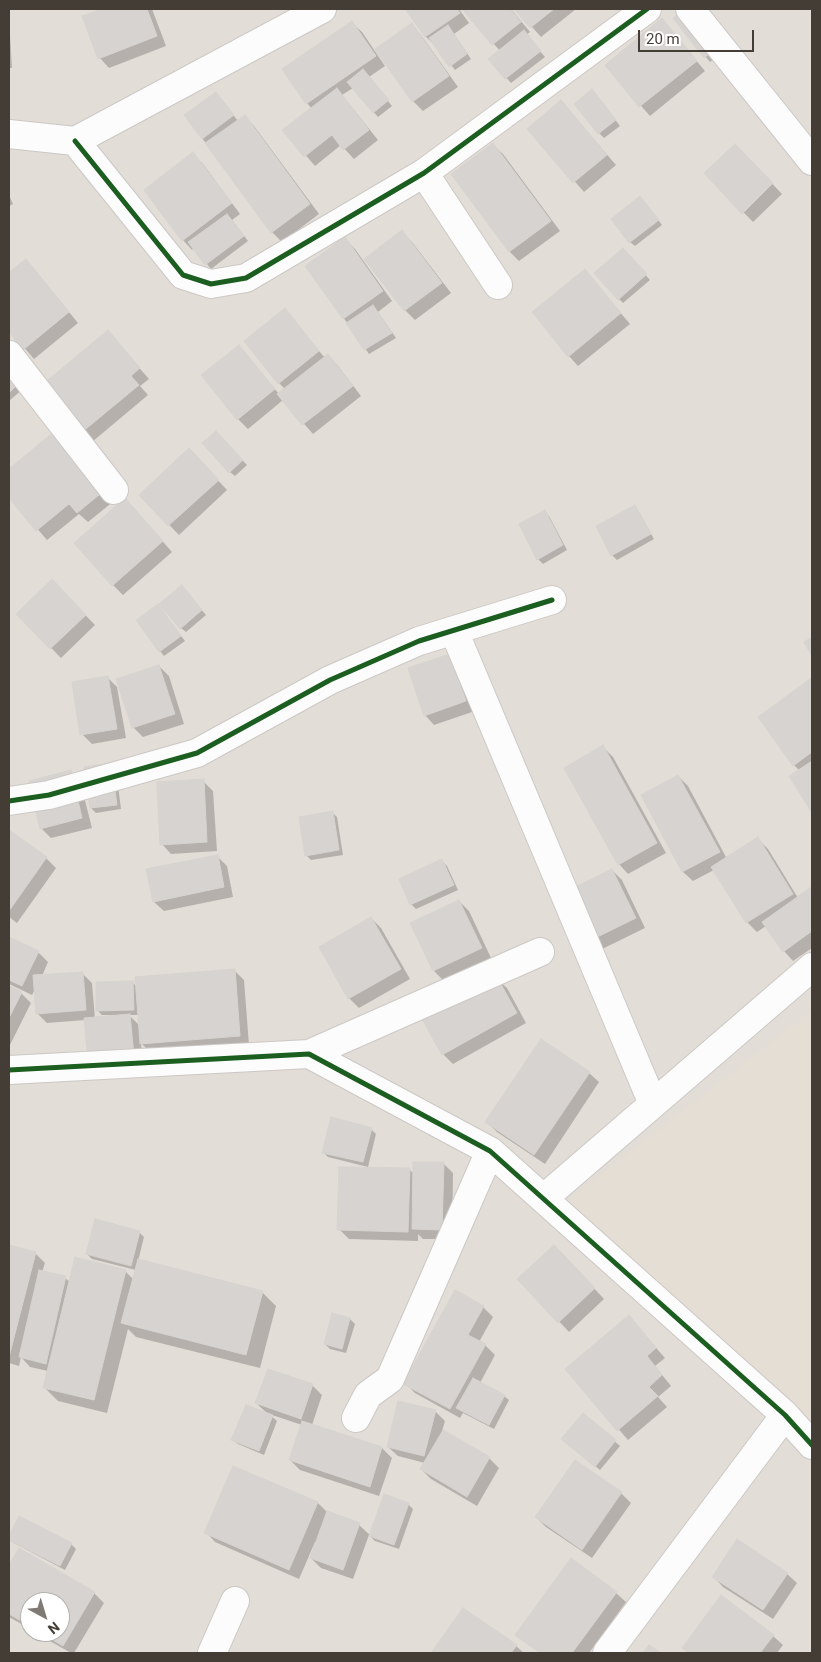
<!DOCTYPE html>
<html>
<head>
<meta charset="utf-8">
<style>
  body { margin:0 }
  #map { position:relative; width:821px; height:1662px; overflow:hidden; background:#efece9; font-family:Roboto,sans-serif }
  canvas { display:block }
  .frame { position:absolute; inset:0; border:10px solid #443d36; pointer-events:none }
  .north { position:absolute; left:20px; top:1592px; width:50px; height:50px; box-sizing:border-box; background:#fff; border:1px solid #b4b1af; border-radius:50%; rotate:141deg; font-size:14px; font-weight:700; line-height:20px; text-align:center; color:#443d36 }
  .north::after { content:''; display:block; margin:auto; width:18px; height:22px; background:#807a75; clip-path:polygon(50% 0,100% 100%,50% 72%,0 100%) }
  .scale { position:absolute; left:638px; top:30px; width:116px; height:22px; box-sizing:border-box; border:2px solid #443d36; border-top:0; padding-left:6px; font-size:15px; line-height:18px; white-space:nowrap; color:#443d36; -webkit-text-stroke:4px #fff; paint-order:stroke }
</style>
</head>
<body>
<div id="map">
<canvas width="821" height="1662"></canvas>
<div class="frame"></div>
<div class="north">N</div>
<div class="scale">20 m</div>
</div>
<script>
const g = document.querySelector('canvas').getContext('2d');
g.lineJoin = 'round';
function fillPath(path, color) { g.fillStyle = color; g.fill(path, 'evenodd'); }
const shape = rows => new Path2D(rows.map(r => 'M' + r).join(''));
function stroke(path, color, width, dash) { g.strokeStyle = color; g.lineWidth = width; g.lineCap = dash ? 'butt' : 'round'; g.setLineDash(dash || []); g.stroke(path); }
const residential = shape([
  [9,9,812,9,812,1653,9,1653],
  [30,1602,60,1602,60,1632,30,1632]
]);
const education = shape([
  [812,1010,812,1436,788,1409,568,1200]
]);
const shadow = shape([
  [106,9,152,9,166,46,109,68,100,58,84,17],
  [407,9,459,9,469,23,454,34,471,59,455,70,437,47,426,37],
  [464,9,511,9,530,32,526,35,545,57,511,83,490,59,500,51],
  [516,9,576,9,541,37],
  [687,9,708,9,734,43,710,62,675,19],
  [9,20,12,68,9,68],
  [662,20,705,71,650,116,606,66],
  [352,23,362,32,385,66,369,77,392,106,378,117,353,88,342,95,378,140,354,159,341,145,315,166,284,130,312,109,307,103],
  [412,25,421,35,458,87,423,111,413,101,377,49],
  [597,96,620,126,604,138,599,133],
  [220,98,238,121,244,116,254,126,319,214,282,242,272,232,202,138],
  [561,101,616,165,584,192,529,129],
  [493,145,503,154,560,231,519,261,509,251],
  [735,145,782,194,753,222,705,173],
  [193,154,203,164,240,214,232,220,248,241,211,269,194,248,192,250,183,240],
  [9,195,13,204,9,206],
  [645,203,662,225,635,246,630,242],
  [402,232,412,242,451,293,415,320,405,310],
  [345,239,355,249,392,301,378,312,396,338,369,354,307,266],
  [628,255,650,280,623,303,619,299],
  [26,260,78,323,34,359,9,330,9,274],
  [585,271,630,324,578,366,569,356],
  [284,310,325,358,328,356,338,366,361,396,313,434,283,400,248,429,238,419,239,347,279,394,285,389,279,383],
  [108,332,149,379,140,386,148,395,92,442,82,432],
  [9,371,24,388,9,401],
  [55,433,114,501,88,522,79,514,47,540,9,496,9,471],
  [216,433,247,465,235,476,230,472],
  [199,460,227,490,179,535,140,495],
  [635,507,639,512,654,539,617,560,612,555],
  [135,510,172,552,123,595,113,585],
  [544,512,549,516,567,550,543,564,538,559],
  [52,581,95,625,61,658,18,614],
  [186,592,206,615,186,632,181,628],
  [158,606,185,641,164,656,160,651],
  [449,655,475,711,434,725,425,715],
  [159,666,169,676,184,724,143,737,133,727],
  [107,677,117,687,126,738,92,744,82,734],
  [809,681,812,684,812,811,791,776,800,771,794,765],
  [603,747,613,757,666,853,628,874,619,864],
  [116,769,121,809,96,813,91,808],
  [70,771,80,781,92,828,51,838,41,828],
  [678,776,688,786,727,859,758,839,768,849,798,898,810,890,812,892,812,948,793,961,784,951,766,926,757,932,747,922,714,870,693,881,683,872,642,796],
  [203,781,213,791,217,851,171,854,162,844],
  [332,812,337,817,343,855,311,860,307,856],
  [9,831,46,858,56,868,17,923,9,917],
  [217,856,227,866,233,897,164,911,154,902],
  [442,861,447,866,458,890,416,909,411,904],
  [612,870,622,880,645,928,594,953],
  [459,901,469,911,491,958,443,980,434,971],
  [371,918,381,928,410,979,359,1008,349,998],
  [9,939,38,952,48,962,42,976,82,973,92,983,95,1019,113,1017,113,1015,102,1015,97,1010,132,982,137,987,234,970,244,980,249,1045,151,1053,141,1043,143,1066,85,1020,47,1023,37,1013,35,989,32,995,9,984],
  [129,1015,139,1015,140,1026],
  [497,979,507,988,526,1023,453,1064,443,1054,424,1020],
  [9,987,21,993,31,1003,9,1047],
  [589,1073,599,1082,545,1164,497,1132,487,1122],
  [371,1129,376,1134,368,1167,328,1157,323,1152],
  [443,1163,453,1173,452,1239,423,1239,418,1234,418,1241,349,1239,339,1229,409,1169,414,1174],
  [139,1232,144,1237,138,1261,262,1292,276,1306,260,1368,136,1337,128,1329,107,1413,58,1401,44,1387,48,1371,30,1367,21,1357,19,1366,9,1363,9,1247,35,1253,45,1263,42,1272,65,1278,70,1282,125,1271,134,1280,136,1270,92,1259,87,1254],
  [564,1256,604,1299,569,1332,519,1279],
  [483,1307,493,1317,479,1342,485,1345,495,1355,480,1383,504,1396,509,1400,494,1429,463,1413,460,1418,415,1393,405,1383],
  [333,1315,350,1319,355,1324,346,1353,330,1349,325,1344],
  [629,1317,665,1358,655,1366,671,1386,658,1397,667,1407,628,1440,567,1369],
  [312,1385,322,1395,312,1425,382,1448,392,1458,379,1496,300,1470,290,1460,302,1425,269,1414,277,1421,264,1455,238,1444,233,1439,269,1415,256,1403],
  [435,1411,445,1421,442,1431,489,1458,499,1468,477,1506,431,1479,421,1469,425,1463,398,1456,388,1447],
  [584,1414,620,1446,600,1470,568,1443],
  [234,1467,318,1503,327,1512,359,1525,371,1536,408,1504,413,1509,399,1549,375,1541,369,1535,353,1579,321,1568,311,1558,317,1542,315,1542,299,1579,215,1542,206,1532],
  [621,1493,631,1503,592,1558,546,1527,536,1517],
  [19,1518,71,1544,76,1549,65,1570,14,1543,9,1539],
  [19,1549,94,1593,104,1603,74,1653,71,1653,34,1632,60,1632,60,1602,30,1602,30,1629,9,1617,9,1567],
  [787,1574,797,1583,773,1619,723,1587,714,1577],
  [616,1593,626,1602,589,1653,542,1653,526,1641,526,1643,517,1634],
  [464,1610,516,1646,524,1653,433,1653],
  [773,1636,783,1645,777,1653,689,1653,684,1648]
]);
const building = shape([
  [103,9,147,9,157,36,98,59,82,16,103,9],
  [405,9,457,9,460,13,425,37,405,9],
  [462,9,510,9,521,22,492,45,462,9],
  [514,9,554,9,530,28,514,9],
  [685,9,708,9,731,37,704,58,673,18,685,9],
  [662,18,697,61,639,107,605,65,662,18],
  [352,21,376,56,306,104,282,69,352,21],
  [412,23,449,76,412,102,375,49,412,23],
  [448,25,467,54,449,67,429,38,448,25],
  [524,30,541,51,505,79,488,59,524,30],
  [363,69,389,100,373,113,347,82,363,69],
  [337,88,369,130,343,150,332,135,304,157,282,130,337,88],
  [592,89,616,120,598,134,574,104,592,89],
  [216,92,234,115,202,139,184,115,216,92],
  [561,100,607,155,573,183,527,129,561,100],
  [245,115,310,204,271,233,205,143,245,115],
  [493,143,551,221,509,252,451,174,493,143],
  [735,144,773,183,742,214,704,173,735,144],
  [193,152,232,203,182,241,144,190,193,152],
  [640,196,659,220,629,243,611,219,640,196],
  [227,214,244,236,205,265,188,242,227,214],
  [402,230,442,283,404,311,364,259,402,230],
  [345,237,383,291,343,319,305,266,345,237],
  [623,248,647,274,618,300,594,273,623,248],
  [26,259,69,312,23,350,9,332,9,272,26,259],
  [585,269,621,313,568,357,532,312,585,269],
  [373,305,392,333,364,350,346,323,373,305],
  [285,308,319,351,278,384,244,341,285,308],
  [108,330,140,368,131,376,139,385,81,433,42,385,108,330],
  [239,345,275,389,237,420,201,375,239,345],
  [328,354,353,386,302,425,277,394,328,354],
  [9,370,20,382,9,393,9,370],
  [55,431,105,490,77,513,69,504,36,531,9,498,9,469,55,431],
  [216,431,243,460,229,473,202,443,216,431],
  [189,448,219,480,168,526,139,495,189,448],
  [125,498,163,541,112,586,74,543,125,498],
  [635,505,651,534,611,556,596,526,635,505],
  [545,510,563,545,537,560,519,524,545,510],
  [52,579,86,615,50,649,16,614,52,579],
  [182,585,202,610,180,629,159,604,182,585],
  [158,604,181,636,159,652,136,620,158,604],
  [812,637,812,656,804,642,812,637],
  [450,654,466,701,424,716,408,668,450,654],
  [159,665,175,714,132,728,116,679,159,665],
  [108,676,117,729,80,735,72,682,108,676],
  [810,679,812,683,812,752,793,766,758,717,810,679],
  [603,745,657,843,618,865,564,768,603,745],
  [812,761,812,813,789,776,812,761],
  [111,763,117,805,90,808,84,767,111,763],
  [71,770,82,818,40,829,29,781,71,770],
  [678,775,720,852,682,872,641,795,678,775],
  [204,779,207,842,160,845,157,782,204,779],
  [333,811,339,850,305,856,299,817,333,811],
  [9,830,47,857,9,911,9,830],
  [758,837,793,894,746,923,711,867,758,837],
  [218,855,224,887,153,902,146,869,218,855],
  [442,859,454,885,410,905,399,879,442,859],
  [612,869,636,918,583,944,559,895,612,869],
  [810,888,812,892,812,931,783,952,762,922,810,888],
  [459,900,482,948,433,971,410,923,459,900],
  [371,917,401,969,348,999,319,947,371,917],
  [9,937,39,951,22,986,9,980,9,937],
  [235,969,240,1036,140,1044,135,977,235,969],
  [83,972,86,1010,36,1014,33,975,83,972],
  [497,977,517,1013,442,1055,422,1019,497,977],
  [133,981,134,1010,96,1011,96,982,133,981],
  [9,986,22,992,9,1018,9,986],
  [130,1014,134,1056,88,1061,84,1018,130,1014],
  [541,1039,590,1072,534,1155,485,1122,541,1039],
  [331,1117,372,1128,363,1162,322,1153,331,1117],
  [413,1162,444,1162,442,1230,412,1229,413,1162],
  [339,1167,410,1168,408,1232,337,1230,339,1167],
  [95,1219,140,1231,131,1266,86,1254,95,1219],
  [9,1245,36,1252,9,1357,9,1245],
  [554,1245,595,1288,558,1323,517,1279,554,1245],
  [75,1257,126,1270,94,1400,43,1388,75,1257],
  [138,1259,263,1291,246,1355,121,1323,138,1259],
  [39,1270,66,1276,46,1364,19,1357,39,1270],
  [455,1290,484,1306,468,1335,486,1344,450,1409,403,1384,455,1290],
  [332,1313,350,1318,342,1349,324,1344,332,1313],
  [629,1315,656,1348,647,1356,662,1375,649,1387,658,1396,617,1431,565,1369,629,1315],
  [268,1369,313,1384,301,1419,255,1403,268,1369],
  [473,1378,505,1395,489,1425,456,1408,473,1378],
  [398,1401,436,1410,424,1456,387,1447,398,1401],
  [246,1405,273,1415,259,1451,231,1440,246,1405],
  [583,1413,616,1440,595,1467,561,1439,583,1413],
  [302,1421,382,1447,370,1487,289,1460,302,1421],
  [443,1430,490,1457,467,1497,420,1469,443,1430],
  [575,1460,622,1492,582,1550,535,1517,575,1460],
  [233,1466,318,1502,289,1570,204,1533,233,1466],
  [384,1494,409,1503,394,1545,369,1536,384,1494],
  [327,1511,360,1523,343,1570,310,1558,327,1511],
  [19,1516,72,1543,60,1566,9,1540,9,1536,19,1516],
  [737,1539,788,1573,763,1610,712,1577,737,1539],
  [19,1548,95,1592,63,1646,39,1632,60,1632,60,1602,30,1602,30,1626,9,1614,9,1565,19,1548],
  [571,1558,617,1592,572,1653,540,1653,515,1635,571,1558],
  [721,1595,774,1635,760,1653,689,1653,682,1648,721,1595],
  [463,1608,517,1645,511,1653,431,1653,463,1608],
  [649,1645,661,1653,643,1653,649,1645]
]);
const street = shape([
  [690,9,812,161],
  [9,134,75,141,322,9],
  [75,141,183,275,211,284,246,278,424,173,647,9],
  [424,173,498,285],
  [9,355,114,490],
  [454,631,653,1104],
  [9,801,49,795,197,753,330,680,419,641,552,600],
  [309,1054,540,952],
  [9,1070,309,1054,490,1151,785,1415,812,1445],
  [544,1198,812,967],
  [356,1418,368,1395,390,1379,490,1151],
  [212,1653,235,1601],
  [607,1653,785,1415]
]);
const cycleway = shape([
  [75,141,183,275,211,284,246,278,424,173,647,9],
  [9,801,49,795,197,753,330,680,419,641,552,600],
  [9,1070,309,1054,490,1151,785,1415,812,1445]
]);
fillPath(residential, '#e3ddd7');
fillPath(education, '#e5ded5');
fillPath(shadow, '#0003');
fillPath(building, '#d7d3d0');
stroke(building, '#d7d3cf', 1);
stroke(street, '#cbc8c5', 30);
stroke(street, '#fdfcfc', 28);
stroke(cycleway, '#1b5e20', 5);
</script>
</body>
</html>
